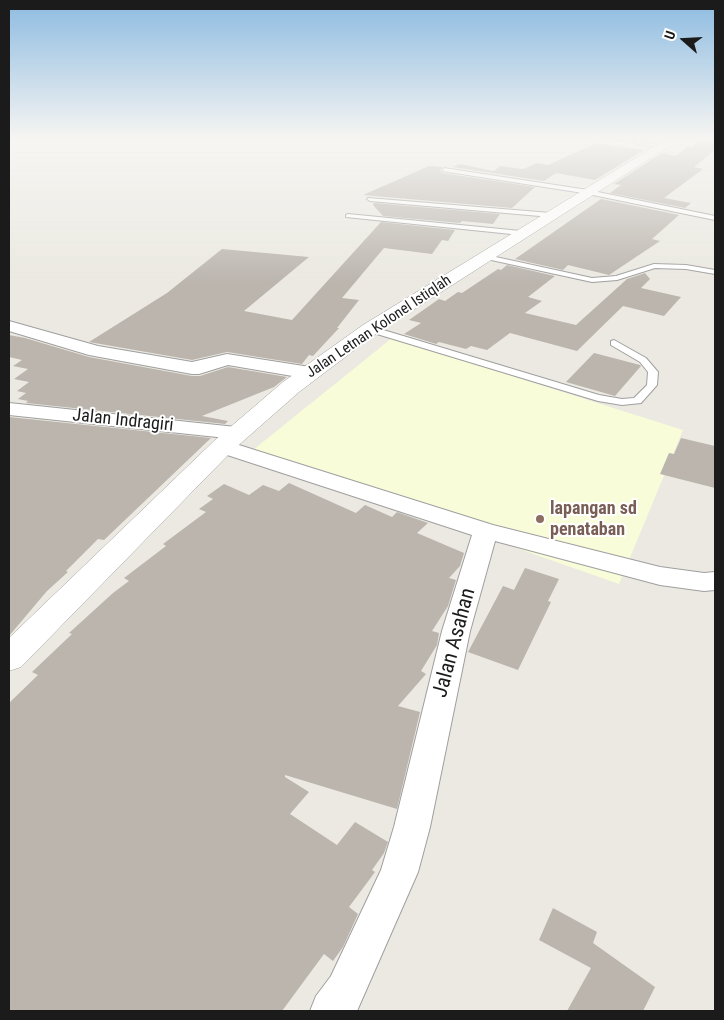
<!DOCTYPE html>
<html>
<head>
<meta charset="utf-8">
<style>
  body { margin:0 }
  #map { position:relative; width:724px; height:1020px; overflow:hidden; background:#ebe9e1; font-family:"Roboto Condensed",sans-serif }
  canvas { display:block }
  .frame { position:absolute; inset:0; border:10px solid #1b1b1b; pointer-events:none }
  .north { position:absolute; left:659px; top:15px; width:50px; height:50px; -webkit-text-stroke:4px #fff; paint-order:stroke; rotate:289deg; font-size:14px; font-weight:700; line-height:20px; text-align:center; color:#1b1b1b }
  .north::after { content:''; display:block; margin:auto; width:18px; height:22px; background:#1b1b1b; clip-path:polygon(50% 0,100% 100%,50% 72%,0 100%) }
</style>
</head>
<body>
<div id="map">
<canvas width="724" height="1020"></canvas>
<div class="frame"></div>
<div class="north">U</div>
</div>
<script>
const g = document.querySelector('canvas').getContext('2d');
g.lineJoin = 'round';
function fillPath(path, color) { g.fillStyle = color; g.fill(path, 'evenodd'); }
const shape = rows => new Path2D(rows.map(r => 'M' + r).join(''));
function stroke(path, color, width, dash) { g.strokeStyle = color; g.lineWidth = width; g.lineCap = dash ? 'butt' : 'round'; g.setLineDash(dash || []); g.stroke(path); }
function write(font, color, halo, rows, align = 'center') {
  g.font = font + ' "Roboto Condensed",sans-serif'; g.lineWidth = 4; g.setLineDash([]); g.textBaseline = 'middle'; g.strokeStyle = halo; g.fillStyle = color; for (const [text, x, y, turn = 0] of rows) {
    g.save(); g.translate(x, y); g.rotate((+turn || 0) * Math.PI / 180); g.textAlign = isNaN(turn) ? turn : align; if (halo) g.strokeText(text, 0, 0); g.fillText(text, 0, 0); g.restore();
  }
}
const education = shape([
  [392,338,683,430,619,584,248,454]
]);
const building = shape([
  [699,140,715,140,715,150,694,167,703,169,664,198,691,203,685,208,610,193,621,185,614,184,662,153,676,156,688,146,692,147],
  [596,143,644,150,595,180,556,173,544,181,452,167,460,164,494,171,500,166,523,169,537,163,548,165],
  [429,166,442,167,440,171,442,173,535,187,512,208,363,195],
  [601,199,679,215,652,239,660,241,609,275,568,265,563,270,515,259],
  [374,203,500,214,493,224,462,221,460,223,383,216,373,205],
  [381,222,455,230,448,241,442,240,432,254,384,248,342,298,359,300,337,328,339,328,313,356,309,355,302,364,227,352,192,360,89,342,167,293,222,249,309,257,244,311,292,320],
  [507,265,555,276,528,297,542,301,525,313,576,325,627,279,645,273,650,279,641,288,681,297,664,316,623,306,577,351,510,333,487,350,471,346,466,349,439,342,436,344,404,334,421,323,409,320,439,299,445,301,458,292,462,293,498,269,501,270],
  [9,335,25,338,89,357,192,376,200,376,228,367,287,377,274,387,202,416,228,421,225,424,26,403,28,401,18,399,26,393,17,391,29,382,14,379,28,369,13,366,22,360,9,357],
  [594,353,640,365,641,366,615,396,566,382],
  [9,417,211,438,104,540,98,539,66,571,68,572,47,591,9,636],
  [681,438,715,446,715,488,660,474,669,453,674,454],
  [289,483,356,513,365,505,392,517,397,512,428,523,417,533,464,553,460,566,449,578,456,580,448,606,432,631,439,633,437,645,421,671,426,674,398,706,420,712,397,809,285,775,285,777,309,792,290,814,337,845,355,822,388,842,384,853,372,870,375,872,349,907,358,914,343,947,333,961,324,954,282,1011,9,1011,9,703,38,675,32,672,72,634,69,633,113,593,129,581,124,578,166,546,163,544,206,512,199,509,213,499,207,496,224,484,249,495,263,485,279,491],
  [525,568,559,579,548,601,551,602,518,670,468,652,503,586,514,590],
  [553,908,597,932,593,943,655,987,643,1011,567,1011,591,968,539,940]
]);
const service = shape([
  [617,140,628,140,666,146,663,148,617,140],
  [444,168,588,190,715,216,715,220,583,193,442,171,444,168],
  [368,198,551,213,554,215,551,217,370,201,367,199,368,198],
  [348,214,521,231,524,233,521,235,346,217,346,215,348,214],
  [482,254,592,278,616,276,654,264,686,265,715,270,715,274,686,269,655,268,617,280,592,282,482,258,482,254],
  [370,326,599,395,622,399,634,398,647,385,648,372,640,362,611,345,611,341,614,340,646,358,658,372,657,385,641,403,622,405,598,401,367,331,366,329,370,326]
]);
const minor = shape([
  [9,321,98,346,192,362,227,354,310,367,317,369,319,373,317,377,310,379,228,365,199,374,192,374,89,355,9,331,9,321],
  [9,403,236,427,243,429,246,433,243,437,236,439,9,415,9,403],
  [223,440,493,525,660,567,704,573,715,572,715,590,704,591,660,585,495,541,470,631,430,827,418,872,357,1011,310,1011,316,996,331,976,381,870,394,827,442,631,472,535,215,451,212,446,215,441,223,440]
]);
const tertiary = shape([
  [665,140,679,140,377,333,299,392,232,451,21,667,9,671,9,638,214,441,283,382,363,325,665,140]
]);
const markers = [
  [540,519,5,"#8d6e63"]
];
const farStreetnames = [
  ["Jalan Letnan Kolonel Istiqlah",379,327,-34]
];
const streetNames = [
  ["Jalan Indragiri",123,421,6]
];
const educationNames = [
  ["lapangan sd",550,509],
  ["penataban",550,530]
];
const nearStreetnames = [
  ["Jalan Asahan",455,643,-75]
];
fillPath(education, '#f8fcd9');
fillPath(building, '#bbb5ae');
stroke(service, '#9f9f9f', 2);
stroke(minor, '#9f9f9f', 2);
stroke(tertiary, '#9f9f9f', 1);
fillPath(service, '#fff');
fillPath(minor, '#fff');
fillPath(tertiary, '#fff');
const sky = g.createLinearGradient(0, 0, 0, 283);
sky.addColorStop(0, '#8dbbe1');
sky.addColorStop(0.49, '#f6f5f2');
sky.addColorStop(1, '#f6f5f200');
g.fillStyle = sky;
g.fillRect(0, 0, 724, 283);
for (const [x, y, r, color] of markers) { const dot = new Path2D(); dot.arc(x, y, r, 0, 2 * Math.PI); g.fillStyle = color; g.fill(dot); stroke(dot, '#fff', 2); }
write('15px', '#1b1b1b', '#fff', farStreetnames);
write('18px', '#1b1b1b', '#fff', streetNames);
write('bold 18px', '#785e54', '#fff', educationNames, 'left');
write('21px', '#1b1b1b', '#fff', nearStreetnames);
</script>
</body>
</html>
